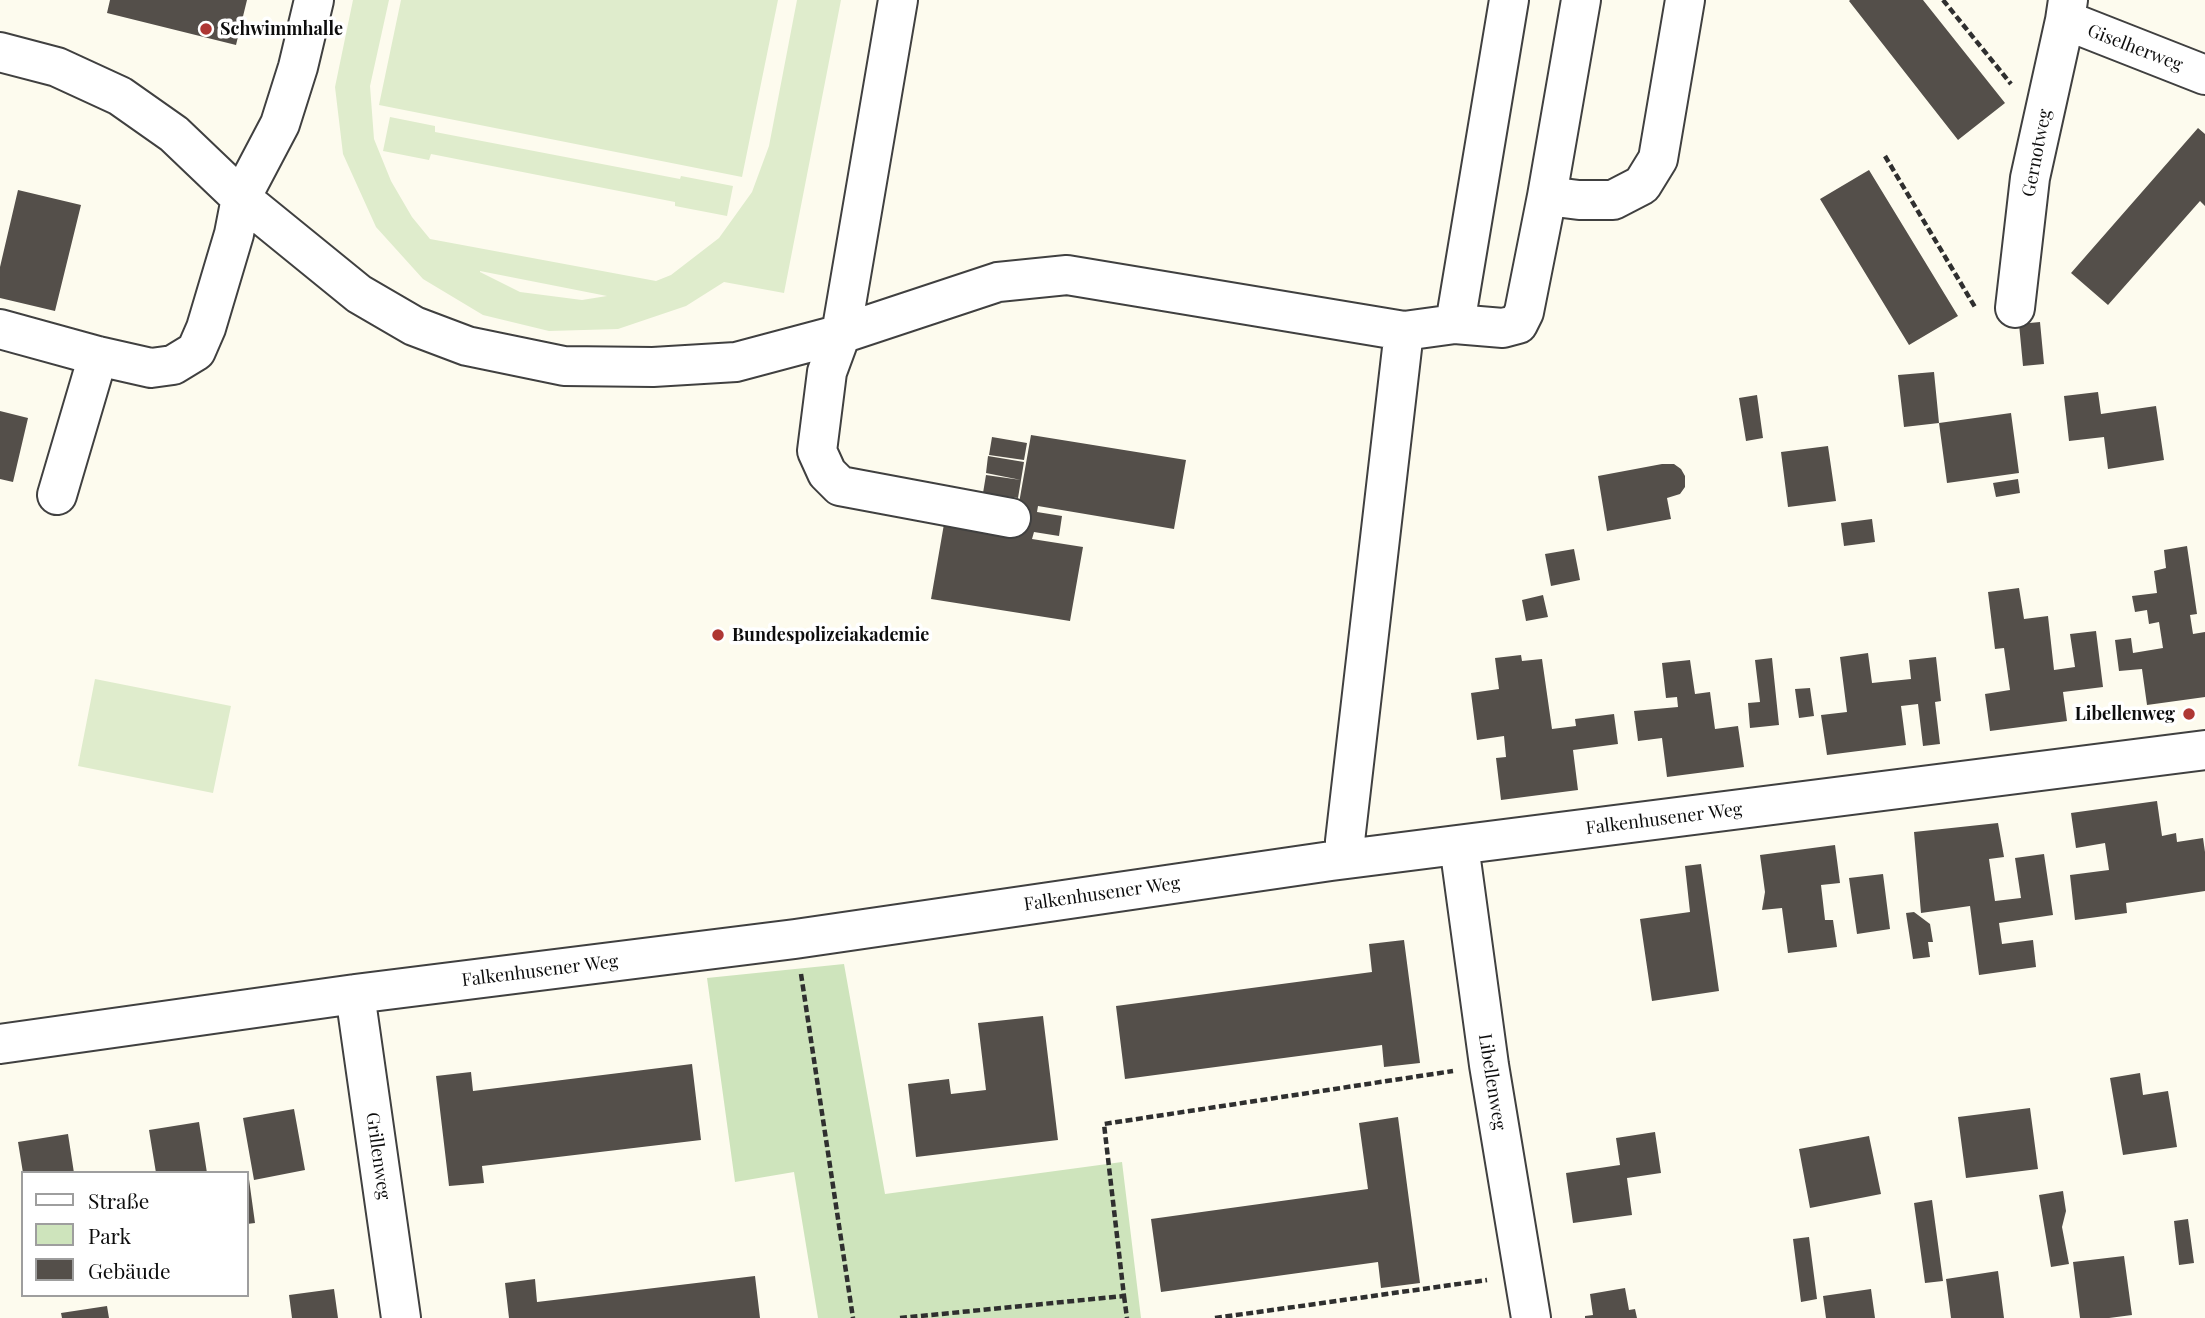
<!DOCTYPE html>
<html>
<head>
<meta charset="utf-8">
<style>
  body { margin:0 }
  #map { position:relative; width:2205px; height:1318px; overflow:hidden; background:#fdfbee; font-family:"Playfair Display",serif }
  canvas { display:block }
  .legend { position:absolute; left:21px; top:1171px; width:228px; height:126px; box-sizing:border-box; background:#fff; border:2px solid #9e9e9e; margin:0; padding:9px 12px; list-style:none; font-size:21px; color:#0d0d0d }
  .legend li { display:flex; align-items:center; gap:14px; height:35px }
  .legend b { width:35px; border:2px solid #9e9e9e }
</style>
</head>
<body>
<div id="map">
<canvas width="2205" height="1318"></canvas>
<ul class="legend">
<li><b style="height:9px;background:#fff"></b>Straße</li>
<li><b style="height:19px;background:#cee4bc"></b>Park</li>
<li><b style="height:19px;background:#544f4a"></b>Gebäude</li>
</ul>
</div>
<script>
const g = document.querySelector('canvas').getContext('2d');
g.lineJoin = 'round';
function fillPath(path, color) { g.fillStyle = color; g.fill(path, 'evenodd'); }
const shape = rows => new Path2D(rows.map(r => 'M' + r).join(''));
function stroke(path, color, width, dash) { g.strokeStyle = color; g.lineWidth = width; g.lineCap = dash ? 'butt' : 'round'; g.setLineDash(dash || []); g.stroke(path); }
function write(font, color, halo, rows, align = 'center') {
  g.font = font + ' "Playfair Display",serif'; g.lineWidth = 7; g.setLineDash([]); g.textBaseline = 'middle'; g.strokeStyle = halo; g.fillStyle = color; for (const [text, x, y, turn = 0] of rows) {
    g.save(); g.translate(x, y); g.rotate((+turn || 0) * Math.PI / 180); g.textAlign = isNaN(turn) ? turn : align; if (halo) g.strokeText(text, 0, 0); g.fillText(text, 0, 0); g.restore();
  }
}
const green = shape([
  [844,964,885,1194,1122,1162,1141,1318,818,1318,794,1172,735,1182,707,978]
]);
const pitch = shape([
  [353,0,389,0,370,86,374,139,391,181,412,217,430,239,656,281,671,275,719,238,752,192,769,146,797,0,841,0,784,293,724,282,686,306,618,329,549,331,483,315,423,279,376,227,343,154,335,87],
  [480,272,480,271,607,296,582,300,520,292],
  [401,0,778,0,742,177,379,105],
  [390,117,435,126,435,132,680,179,681,176,733,186,727,216,675,206,675,202,431,154,429,160,383,151],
  [95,679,231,706,213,793,78,766]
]);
const building = shape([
  [110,0,247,0,236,45,107,13],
  [1850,0,1923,0,2005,103,1958,140,1849,1],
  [2198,128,2205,134,2205,206,2200,201,2108,305,2071,273],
  [1869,170,1958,316,1909,345,1820,199],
  [18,190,81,205,55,311,0,298,0,267],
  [2040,322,2044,364,2023,366,2019,324],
  [1934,372,1939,423,2011,413,2019,473,1947,483,1939,423,1904,427,1898,375],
  [2098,392,2101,414,2156,406,2164,460,2108,469,2104,437,2069,441,2064,396],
  [1757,395,1763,438,1746,441,1739,398],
  [0,411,28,418,13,482,0,479],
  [1031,435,1186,460,1174,529,1038,506,1037,512,1062,516,1059,536,1034,532,1032,539,1083,547,1070,621,931,599,944,524,1017,537,1019,503],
  [992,437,1027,443,1024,460,989,455],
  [1828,446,1836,501,1788,507,1781,452],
  [988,456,1024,462,1021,480,986,473],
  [1662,464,1674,464,1681,469,1685,476,1685,487,1680,494,1667,498,1671,519,1607,531,1598,476],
  [986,475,1021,480,1018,498,983,493],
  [2018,479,2020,493,1996,497,1993,483],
  [1872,519,1875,542,1844,546,1841,523],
  [2187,546,2197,614,2190,615,2193,634,2205,632,2205,697,2147,705,2142,669,2119,671,2115,640,2131,638,2133,653,2163,648,2159,622,2149,624,2147,610,2135,612,2132,596,2157,593,2154,571,2166,568,2164,550],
  [1574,549,1580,580,1551,586,1545,554],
  [2019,588,2024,619,2048,616,2054,670,2075,667,2070,634,2096,631,2103,687,2063,692,2067,721,1990,731,1985,694,2010,690,2004,648,1995,649,1988,592],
  [1543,595,1548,617,1526,621,1522,600],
  [1868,653,1872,683,1911,679,1909,660,1936,657,1941,701,1935,702,1940,744,1923,746,1918,704,1901,706,1906,745,1827,755,1821,715,1847,712,1840,657],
  [1521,655,1522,661,1542,659,1552,729,1576,726,1575,719,1614,714,1618,744,1573,750,1578,790,1501,800,1496,758,1506,757,1504,736,1477,740,1471,693,1499,689,1495,658],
  [1772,658,1779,725,1750,728,1748,703,1760,702,1755,660],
  [1690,660,1695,694,1710,692,1715,729,1738,726,1744,767,1667,777,1662,738,1638,741,1634,711,1678,707,1677,697,1666,698,1662,663],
  [1810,688,1814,716,1799,718,1795,689],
  [2157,801,2162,836,2176,833,2177,842,2203,838,2205,852,2205,891,2126,903,2127,913,2075,920,2070,875,2109,870,2105,843,2076,848,2071,813],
  [1998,823,2004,857,1989,859,1995,901,2021,898,2015,858,2044,854,2053,915,1999,923,2002,944,2033,940,2036,967,1979,975,1970,906,1921,913,1914,832],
  [1835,845,1840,883,1821,885,1825,920,1833,920,1837,947,1788,953,1782,908,1762,910,1765,892,1760,855],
  [1701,864,1719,991,1652,1001,1640,919,1690,912,1685,866],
  [1883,874,1890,929,1857,934,1849,878],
  [1914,912,1930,924,1933,942,1928,942,1930,957,1913,959,1906,913],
  [1404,940,1420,1063,1384,1067,1382,1045,1125,1079,1116,1006,1372,972,1369,944],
  [1043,1016,1058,1140,916,1157,908,1084,949,1079,951,1094,986,1090,978,1023],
  [692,1064,701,1140,482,1166,484,1183,449,1186,436,1076,471,1072,473,1091],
  [2140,1073,2143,1095,2168,1091,2177,1147,2123,1155,2110,1078],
  [2030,1108,2038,1169,1966,1178,1958,1117],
  [294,1109,305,1170,254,1180,243,1118],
  [1398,1117,1420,1283,1381,1288,1378,1262,1161,1292,1151,1219,1368,1189,1359,1123],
  [199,1122,207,1173,156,1173,149,1130],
  [1655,1132,1661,1173,1627,1178,1632,1215,1573,1223,1566,1173,1620,1165,1616,1138],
  [68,1134,74,1173,23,1173,18,1142],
  [1869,1136,1881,1194,1810,1208,1799,1149],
  [247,1172,248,1172,255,1223,247,1224],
  [2063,1191,2066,1211,2062,1227,2069,1264,2051,1267,2039,1195],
  [1932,1200,1943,1281,1925,1283,1914,1203],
  [2188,1219,2194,1263,2179,1265,2174,1221],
  [1809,1237,1817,1299,1801,1302,1793,1239],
  [2124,1256,2132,1315,2109,1318,2080,1318,2073,1262],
  [1998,1271,2004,1318,1951,1318,1946,1279],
  [755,1276,760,1318,509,1318,505,1283,535,1279,537,1302],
  [1625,1288,1629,1310,1635,1309,1637,1318,1585,1318,1585,1316,1593,1315,1590,1294],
  [334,1289,338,1318,292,1318,289,1295],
  [1871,1289,1875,1318,1826,1318,1823,1296],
  [107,1306,109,1318,62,1318,61,1313]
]);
const path = shape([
  [1943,0,2011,84],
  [1885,156,1975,307,1977,307],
  [801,974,853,1318],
  [1124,1296,1127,1318],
  [900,1318,1124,1296,1104,1124,1453,1071],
  [1215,1318,1487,1280]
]);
const minor = shape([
  [898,0,841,334,827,372,817,451,827,473,840,486,1011,518],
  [1509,0,1455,324,1503,328,1518,324,1524,312,1547,196],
  [1581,0,1547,196,1579,200,1613,200,1642,185,1658,159,1685,0],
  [2065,20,2205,75],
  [0,52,57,67,120,96,174,134,241,198,359,294,414,326,467,346,564,366,653,367,736,362,841,334,998,282,1067,275,1404,331,1455,324],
  [2015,308,2030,178,2065,20,2068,0],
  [0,329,98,356,151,368,173,365,196,351,206,328,234,234,241,198,280,124,298,67,314,0],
  [57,495,98,356],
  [1459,845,1489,1065,1531,1318],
  [1345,859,1345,841,1404,331],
  [355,994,401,1318],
  [0,1044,355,994,795,939,1331,861,2205,750]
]);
const markers = [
  [206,29,7,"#ae3734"],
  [718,635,7,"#ae3734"],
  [2189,714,7,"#ae3734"]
];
const poiNames = [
  ["Schwimmhalle",220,29],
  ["Bundespolizeiakademie",732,635],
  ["Libellenweg",2175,714,"right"]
];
const streetNames = [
  ["Giselherweg",2135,48,21],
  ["Gernotweg",2037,153,-79],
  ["Falkenhusener Weg",1664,819,-7],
  ["Falkenhusener Weg",1102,894,-8],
  ["Falkenhusener Weg",540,971,-7],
  ["Libellenweg",1492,1082,81],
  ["Grillenweg",378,1156,82]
];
fillPath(green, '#cee4bc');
fillPath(pitch, '#dfeccc');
fillPath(building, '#544f4a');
stroke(minor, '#404040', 42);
stroke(path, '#2f2f2f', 4.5, [7, 3.5]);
stroke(minor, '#fff', 38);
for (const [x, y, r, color] of markers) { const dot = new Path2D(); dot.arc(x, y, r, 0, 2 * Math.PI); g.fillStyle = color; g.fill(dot); stroke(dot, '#fff', 2.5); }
write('bold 18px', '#0d0d0d', '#fff', poiNames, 'left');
write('18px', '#0d0d0d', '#fff', streetNames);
</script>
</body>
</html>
